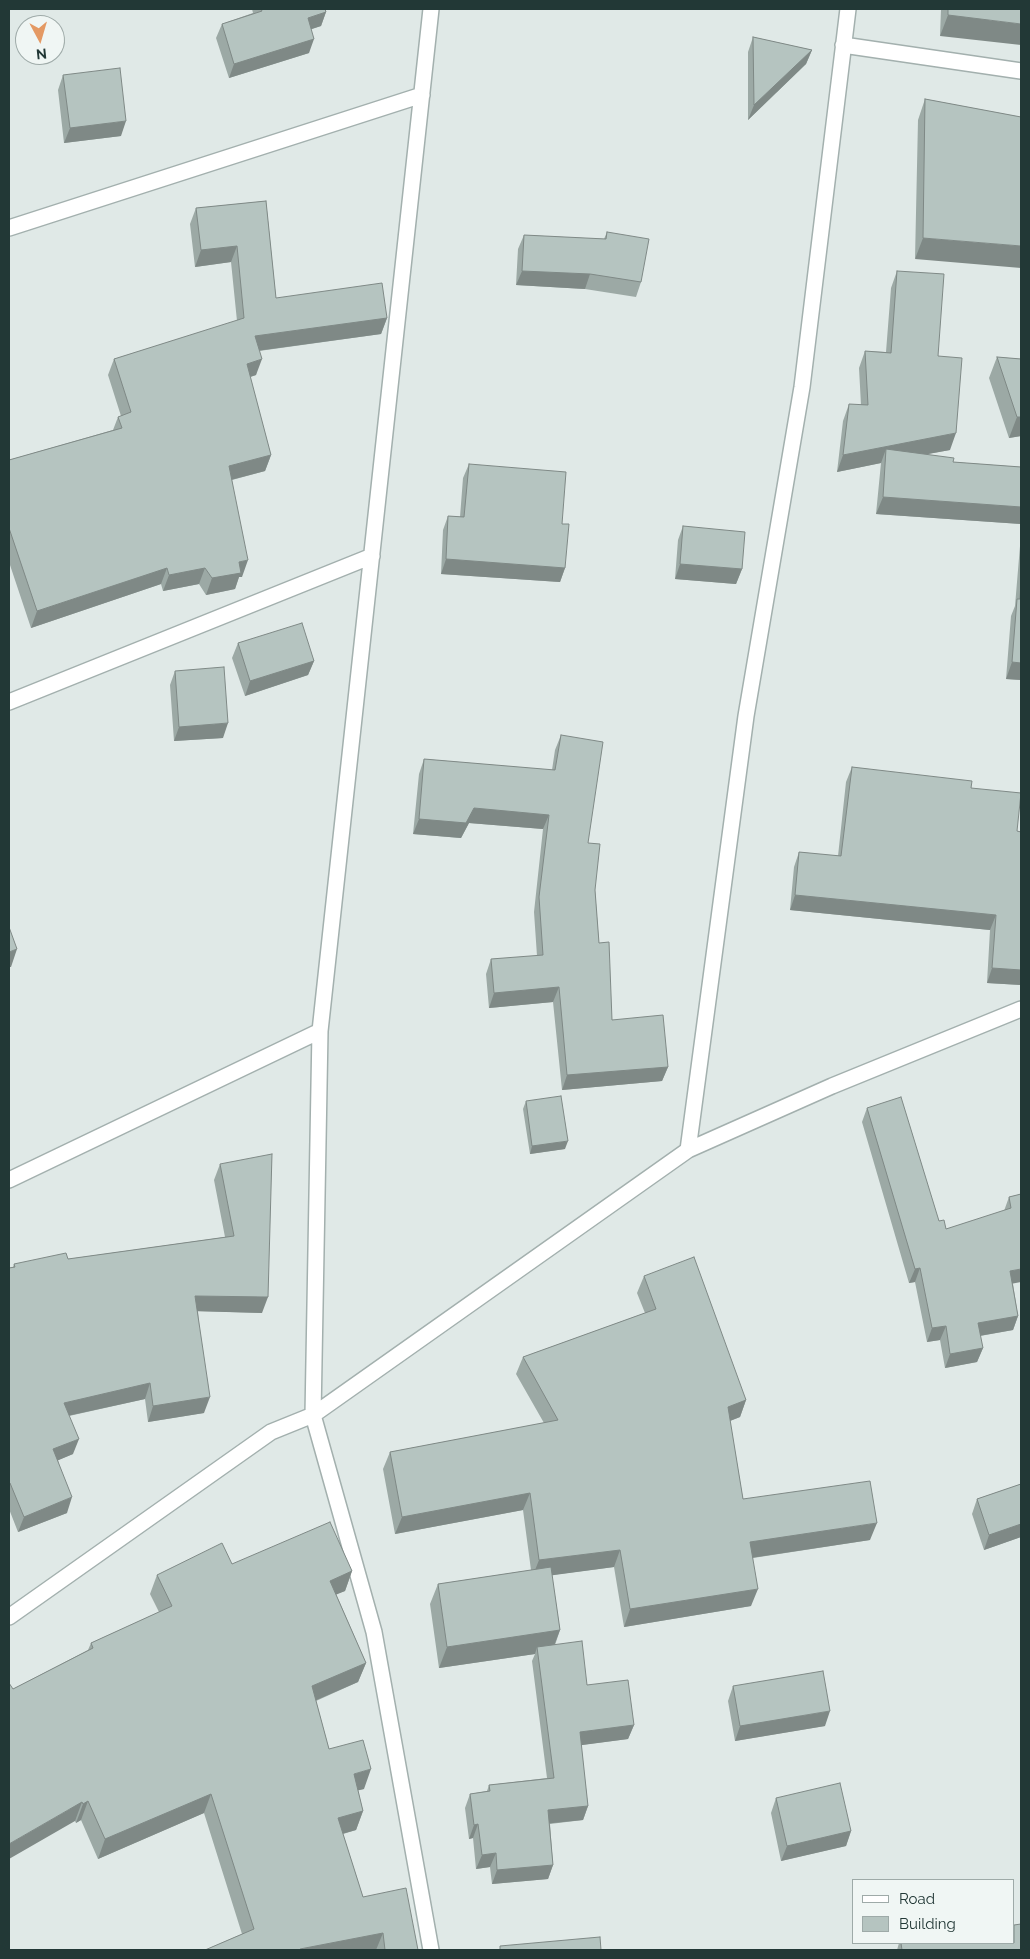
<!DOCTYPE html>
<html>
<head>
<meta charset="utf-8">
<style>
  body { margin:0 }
  #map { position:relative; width:1030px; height:1959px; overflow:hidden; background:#e0e9e7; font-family:Raleway,sans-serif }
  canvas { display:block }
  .frame { position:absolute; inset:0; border:10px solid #223836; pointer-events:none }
  .legend { position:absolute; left:852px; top:1879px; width:162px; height:65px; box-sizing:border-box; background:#f0f6f4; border:1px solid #9eaaa8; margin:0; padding:6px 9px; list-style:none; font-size:15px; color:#223836 }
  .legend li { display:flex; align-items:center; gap:10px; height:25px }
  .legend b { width:25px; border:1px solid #9eaaa8 }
  .north { position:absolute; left:15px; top:15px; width:50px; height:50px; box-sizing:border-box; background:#f0f6f4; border:1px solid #9eaaa8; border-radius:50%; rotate:174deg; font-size:14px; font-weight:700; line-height:20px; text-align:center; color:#223836 }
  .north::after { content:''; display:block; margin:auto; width:18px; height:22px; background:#e49963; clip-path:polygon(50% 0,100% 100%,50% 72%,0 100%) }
</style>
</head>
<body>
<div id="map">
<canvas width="1030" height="1959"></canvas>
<div class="frame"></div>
<ul class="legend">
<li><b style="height:6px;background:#fff"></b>Road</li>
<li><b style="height:14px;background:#b5c4c0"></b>Building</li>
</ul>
<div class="north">N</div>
</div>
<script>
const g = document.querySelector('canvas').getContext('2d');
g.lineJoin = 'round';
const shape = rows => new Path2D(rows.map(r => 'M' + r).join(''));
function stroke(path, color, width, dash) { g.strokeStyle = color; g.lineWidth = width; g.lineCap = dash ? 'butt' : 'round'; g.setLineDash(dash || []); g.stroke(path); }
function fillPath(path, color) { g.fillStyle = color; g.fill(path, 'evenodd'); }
const street = shape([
  [431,9,320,1031,313,1415,374,1632,431,1950],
  [843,45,1021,71],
  [9,228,422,95],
  [9,702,372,556],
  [688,1150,746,716,802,387,848,9],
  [9,1180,320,1031],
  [9,1617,271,1432,313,1415,688,1150,832,1086,1021,1009]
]);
const wall = shape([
  [252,9,325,9,326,12,321,26,311,29,309,53,229,78,216,38,222,24,253,13],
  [941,9,1021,9,940,36],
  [753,37,812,50,806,64,748,120,748,52],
  [63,75,121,136,64,143,58,90],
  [925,99,1021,117,915,259,918,120],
  [266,201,276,298,387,318,381,334,259,351,256,375,250,377,271,455,265,471,232,480,242,577,239,577,235,589,206,595,199,584,163,591,161,584,31,628,9,562,9,460,113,430,118,417,121,416,108,375,114,359,237,321,231,262,195,267,190,224,196,208],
  [607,232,641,282,636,297,585,289,516,285,518,249,524,235,604,239],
  [897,271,938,356,950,450,927,454,953,462,1021,467,1021,524,876,514,881,463,837,472,843,421,849,404,861,405,859,368,865,351,886,352,891,288],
  [997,357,1021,359,1021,436,1009,438,989,378],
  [469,464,562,524,565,568,560,582,441,574,443,530,448,516,460,517,463,478],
  [683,526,742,569,736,584,675,579,678,540],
  [1021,534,1021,680,1006,679,1011,616,1015,606],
  [238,643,314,661,308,675,245,696,232,658],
  [175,671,223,738,174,741,170,685],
  [561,735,588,843,595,890,599,943,612,1020,668,1067,662,1081,562,1090,553,1002,489,1008,486,974,491,959,537,956,534,912,543,829,469,823,461,838,413,834,419,774,424,759,552,770,555,750],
  [852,767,971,788,1017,831,1021,832,1021,985,987,983,990,930,790,910,794,867,799,852,838,856,846,782],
  [526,1101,565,1149,530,1154,523,1109],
  [867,1108,939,1221,946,1229,1004,1211,1009,1197,1021,1194,1013,1284,1018,1316,1013,1330,980,1336,983,1348,977,1362,945,1368,940,1340,927,1342,915,1282,909,1283,862,1122],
  [220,1164,262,1313,198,1311,204,1413,148,1422,145,1399,69,1416,73,1454,58,1460,67,1513,18,1532,9,1509,9,1268,13,1267,14,1264,68,1259,225,1237,214,1180],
  [644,1276,746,1400,740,1417,730,1421,743,1499,870,1540,753,1558,751,1606,624,1627,614,1567,552,1575,560,1630,555,1645,587,1685,634,1725,628,1739,581,1745,588,1806,583,1820,550,1824,553,1865,548,1879,492,1884,490,1867,476,1869,473,1838,469,1839,465,1808,470,1794,487,1791,489,1785,547,1778,532,1661,535,1654,439,1668,430,1604,438,1584,531,1570,523,1510,395,1534,383,1469,390,1452,544,1423,516,1374,523,1357,645,1313,637,1293],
  [1021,1484,1021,1537,984,1550,972,1514,977,1499],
  [232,1564,352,1571,345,1591,336,1594,366,1663,358,1682,316,1701,329,1749,364,1789,358,1790,363,1811,356,1830,343,1834,363,1897,418,1950,205,1950,242,1934,204,1813,98,1859,81,1820,76,1823,75,1821,13,1689,88,1650,91,1643,159,1612,150,1594,157,1575],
  [733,1686,825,1726,735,1741,728,1701],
  [776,1798,851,1831,846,1846,781,1861,771,1813],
  [899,1943,1014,1943,1021,1950,897,1950]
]);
const shadedWall = shape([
  [326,12,321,26,303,32,308,18],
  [948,15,1021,24,1021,45,940,36],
  [314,39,309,53,229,78,234,64],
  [812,50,806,64,748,120,754,105],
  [126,121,121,136,64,143,70,128],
  [923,238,1021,246,1021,268,915,259],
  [237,246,231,262,195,267,201,250],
  [522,271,590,274,585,289,516,285],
  [387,318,381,334,249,352,255,336],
  [262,359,256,375,241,380,247,364],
  [1017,417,1021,417,1021,436,1009,438],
  [956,433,950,450,885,462,886,449,881,463,837,472,843,455],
  [271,455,265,471,223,482,229,466],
  [883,497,1021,507,1021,524,876,514],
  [446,559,565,568,560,582,441,574],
  [248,560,242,577,239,577,235,589,206,595,212,578,239,562],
  [680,564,742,569,736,584,675,579],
  [167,568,161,584,31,628,37,611],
  [205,568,199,584,163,591,169,575],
  [314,661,308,675,245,696,250,681],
  [1012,662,1021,663,1021,680,1006,679],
  [228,723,223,738,174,741,179,727],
  [474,808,549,815,543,829,469,823,461,838,413,834,419,819],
  [795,895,996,915,990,930,790,910],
  [17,949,11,967,9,967,9,952],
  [992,968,1021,970,1021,985,987,983],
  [559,987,553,1002,489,1008,494,993],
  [668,1067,662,1081,562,1090,567,1075],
  [568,1141,565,1149,530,1154,532,1146],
  [920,1268,915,1282,909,1283,915,1269],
  [1021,1269,1021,1282,1005,1285,1010,1271],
  [195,1296,268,1297,262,1313,190,1311],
  [1018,1316,1013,1330,973,1337,978,1323],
  [946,1326,940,1340,927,1342,932,1328],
  [983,1348,977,1362,945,1368,950,1354],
  [150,1383,145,1399,58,1418,64,1403],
  [210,1397,204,1413,148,1422,153,1406],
  [746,1400,740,1417,722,1424,728,1407],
  [79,1439,73,1454,47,1465,53,1449],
  [530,1493,523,1510,395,1534,402,1517],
  [72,1497,67,1513,18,1532,24,1517],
  [877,1523,870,1540,744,1559,750,1542],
  [1021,1524,1021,1537,984,1550,989,1535],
  [620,1550,614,1567,532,1578,539,1560],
  [352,1571,345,1591,323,1600,330,1581],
  [758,1589,751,1606,624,1627,630,1609],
  [560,1630,552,1651,537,1647,535,1654,439,1668,447,1647],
  [366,1663,358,1682,305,1705,312,1686],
  [830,1711,825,1726,735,1741,740,1726],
  [634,1725,628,1739,575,1746,580,1732],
  [371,1769,364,1789,347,1793,354,1774],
  [211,1794,204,1813,98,1859,105,1839],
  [88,1801,81,1820,76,1823,83,1804],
  [82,1802,75,1821,9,1859,9,1844],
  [588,1806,583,1820,543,1824,548,1810],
  [363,1811,356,1830,331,1837,338,1818],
  [478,1824,473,1838,469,1839,474,1825],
  [851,1831,846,1846,781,1861,787,1846],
  [496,1853,490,1867,476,1869,482,1855],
  [553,1865,548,1879,492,1884,497,1870],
  [383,1933,376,1950,299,1950,300,1949]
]);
const building = shape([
  [261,9,325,9,326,12,308,18,314,39,234,64,222,24,262,11,261,9],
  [948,9,1021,9,1021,24,948,15,948,9],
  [753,37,812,50,754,105,753,37],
  [120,68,126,121,70,128,63,75,120,68],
  [925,99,1021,117,1021,246,923,238,925,99],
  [266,201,276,298,382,283,387,318,255,336,262,359,247,364,271,455,229,466,248,560,239,562,241,573,212,578,205,568,169,575,167,568,37,611,9,528,9,460,122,428,118,417,131,412,114,359,244,318,237,246,201,250,196,208,266,201],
  [607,232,649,239,641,282,590,274,522,271,524,235,606,239,607,232],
  [897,271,944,274,938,356,962,358,956,433,843,455,849,404,868,405,865,351,891,353,897,271],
  [997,357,1021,359,1021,417,1017,417,997,357],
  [886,449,954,458,953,462,1021,467,1021,507,883,497,886,449],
  [469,464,566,472,562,524,569,524,565,568,446,559,448,516,464,517,469,464],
  [683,526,745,532,742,569,680,564,683,526],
  [1021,583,1021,663,1012,662,1017,599,1020,599,1021,583],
  [302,623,314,661,250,681,238,643,302,623],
  [224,667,228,723,179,727,175,671,224,667],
  [561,735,603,742,588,843,600,844,595,890,599,943,609,942,612,1020,663,1015,668,1067,567,1075,559,987,494,993,491,959,543,955,539,897,549,815,474,808,466,823,419,819,424,759,555,770,561,735],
  [852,767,972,781,971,788,1021,793,1017,831,1021,832,1021,970,992,968,996,915,795,895,799,852,841,856,852,767],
  [9,927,17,949,9,952,9,927],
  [561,1096,568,1141,532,1146,526,1101,561,1096],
  [901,1097,939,1221,944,1220,946,1229,1011,1208,1009,1197,1021,1194,1021,1269,1010,1271,1018,1316,978,1323,983,1348,950,1354,946,1326,932,1328,920,1268,915,1269,867,1108,901,1097],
  [272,1154,268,1297,195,1296,210,1397,153,1406,150,1383,64,1403,79,1439,53,1449,72,1497,24,1517,10,1483,9,1484,9,1268,15,1267,14,1264,66,1253,68,1259,234,1236,220,1164,272,1154],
  [694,1257,746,1400,728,1407,743,1499,870,1481,877,1523,750,1542,758,1589,630,1609,620,1550,539,1560,530,1493,402,1517,390,1452,558,1420,523,1357,656,1309,644,1276,694,1257],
  [1021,1484,1021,1524,989,1535,977,1499,1021,1484],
  [330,1522,352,1571,330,1581,366,1663,312,1686,329,1749,363,1740,371,1769,354,1774,363,1811,338,1818,363,1897,406,1888,418,1950,385,1950,383,1933,300,1949,300,1950,205,1950,254,1929,211,1794,105,1839,88,1801,83,1804,82,1802,9,1844,9,1683,13,1689,93,1648,91,1643,172,1606,157,1575,222,1543,232,1564,330,1522],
  [551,1567,560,1630,447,1647,438,1584,551,1567],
  [582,1641,587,1685,628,1680,634,1725,580,1732,588,1806,548,1810,553,1865,497,1870,496,1853,482,1855,478,1824,474,1825,470,1794,490,1791,489,1785,554,1778,537,1647,582,1641],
  [823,1671,830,1711,740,1726,733,1686,823,1671],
  [840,1783,851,1831,787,1846,776,1798,840,1783],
  [1021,1924,1021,1950,902,1950,901,1943,1014,1943,1014,1925,1021,1924],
  [600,1937,601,1950,500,1950,500,1946,600,1937]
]);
stroke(street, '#a3b0ae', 18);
stroke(street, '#fff', 15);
fillPath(wall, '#9ca9a5');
fillPath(shadedWall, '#7f8986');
fillPath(building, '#b5c4c0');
stroke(building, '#7f8986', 1);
</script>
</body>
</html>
